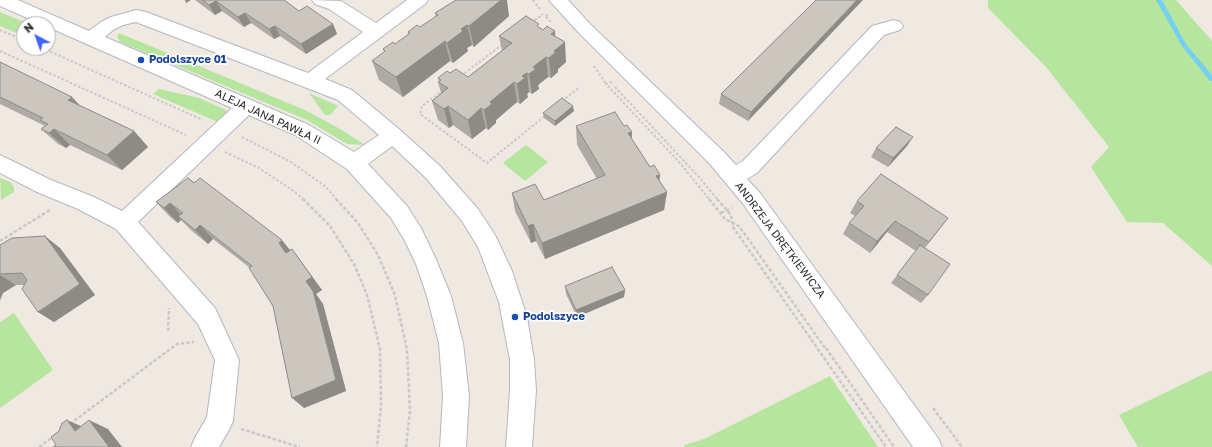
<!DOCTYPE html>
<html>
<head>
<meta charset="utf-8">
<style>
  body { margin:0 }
  #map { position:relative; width:1212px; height:447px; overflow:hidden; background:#efe9e1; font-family:"Golos Text",sans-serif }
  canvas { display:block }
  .north { position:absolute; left:16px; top:16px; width:40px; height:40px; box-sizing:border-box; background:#fff; border:1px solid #ababab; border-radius:50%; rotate:319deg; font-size:11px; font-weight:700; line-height:16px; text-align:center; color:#2e2e2e }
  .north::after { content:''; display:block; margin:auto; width:14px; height:18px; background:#4264fb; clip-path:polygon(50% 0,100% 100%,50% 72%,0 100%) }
</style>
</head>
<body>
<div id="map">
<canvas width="1212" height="447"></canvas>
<div class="north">N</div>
</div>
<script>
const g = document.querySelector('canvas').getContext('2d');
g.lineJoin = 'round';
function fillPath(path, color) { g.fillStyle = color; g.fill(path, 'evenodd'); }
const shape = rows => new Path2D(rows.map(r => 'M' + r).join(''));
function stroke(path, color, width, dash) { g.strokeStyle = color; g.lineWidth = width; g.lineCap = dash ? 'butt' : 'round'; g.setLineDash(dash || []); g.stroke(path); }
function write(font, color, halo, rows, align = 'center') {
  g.font = font + ' "Golos Text",sans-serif'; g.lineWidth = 3.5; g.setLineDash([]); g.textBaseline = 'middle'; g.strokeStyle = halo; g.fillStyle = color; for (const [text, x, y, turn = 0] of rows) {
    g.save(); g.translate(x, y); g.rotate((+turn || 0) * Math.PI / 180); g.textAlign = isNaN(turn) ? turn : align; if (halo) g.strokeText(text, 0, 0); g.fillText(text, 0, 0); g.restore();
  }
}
const green = shape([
  [988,0,1176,0,1212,41,1212,266,1163,223,1127,222,1091,167,1109,147,1046,67,988,8],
  [0,12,29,24,24,24,24,36,0,26],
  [119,33,305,110,340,129,365,145,347,144,307,120,120,42,117,36],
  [159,89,199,98,224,109,226,111,226,115,220,123,153,94],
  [309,93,338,106,330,115,325,115],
  [526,145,548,162,525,181,503,163],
  [0,178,10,182,14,187,14,192,1,200],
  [14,313,53,370,0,408,0,322],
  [1212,370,1212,447,1138,447,1119,415],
  [830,376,878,447,684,447,685,445,704,439]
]);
const stream = shape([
  [1156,0,1162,0,1186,44,1212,75,1212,81,1210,81,1182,46,1156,0]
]);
const pathFar1 = shape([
  [533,0,540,9],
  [548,15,545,16,552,23],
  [531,23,543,14],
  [0,30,24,40],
  [42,48,203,120],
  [0,51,186,135],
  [594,66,606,84],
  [461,76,503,44],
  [612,82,606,84,680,163,710,200],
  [615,87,699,177,718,200],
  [443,90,422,106,420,114,487,163,546,115],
  [562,101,580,87],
  [242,137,291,162,326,187,337,200],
  [225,152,259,168,295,192,304,200]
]);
const path = shape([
  [303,199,330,226,354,264,367,295,380,349,381,406,377,447],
  [336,199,358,223,378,255,395,295,407,350,410,411,406,447],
  [709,199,725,219,739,226,825,348],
  [717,199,731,215,733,227,886,447],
  [721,213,732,208],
  [0,241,50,210],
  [168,331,169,308],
  [826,348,894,447],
  [933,408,962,447],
  [70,424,177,344,194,342],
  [241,429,300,447],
  [39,447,53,437]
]);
const minor = shape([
  [0,0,18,0,89,31,101,22,111,17,136,10,146,12,308,73,363,32,329,9,315,4,312,0,341,1,376,23,407,0,428,0,425,4,325,79,352,90,400,130,440,166,478,209,495,235,512,271,527,317,534,360,536,390,532,447,506,447,510,390,510,360,499,302,478,247,462,221,426,178,392,146,368,164,407,206,421,228,435,257,451,296,463,343,469,396,466,447,440,447,443,396,439,343,427,296,416,264,405,241,391,218,347,169,295,135,249,115,138,222,215,308,239,360,233,421,229,430,219,447,191,447,195,438,207,417,215,360,198,324,116,229,78,209,37,192,0,173,0,155,51,180,94,197,122,211,232,108,48,27,48,24,41,24,0,6,0,0],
  [136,22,338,100,379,135,354,152,309,125,105,37,113,30,123,25,136,22],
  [549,0,568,0,590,24,724,152,736,165,743,161,872,26,894,20,900,22,903,26,900,30,884,35,757,173,747,179,760,193,938,438,942,447,913,447,744,205,710,164,578,32,549,0]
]);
const wall = shape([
  [195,0,284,0,299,11,333,24,337,34,306,54,280,36,274,39,251,23,244,27,222,11,215,15],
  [816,0,748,121,719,104,721,94],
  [435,13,509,16,474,47,472,45,467,48,468,51,453,63,450,61,403,97,379,80,372,61,384,52,383,49,395,44,409,34,408,32,420,27,436,17],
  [540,28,555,36,566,62,558,69,558,72,551,78,548,77,538,85,539,89,532,94,529,92,527,94,528,97,520,104,517,102,496,120,496,123,488,130,486,128,472,139,453,125,449,128,438,120,432,101,441,93,438,82,439,81,438,78,450,73,468,77,502,51,499,36],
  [0,62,81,106,134,131,148,147,122,170,70,145,66,148,58,144,41,129,45,126,0,104],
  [574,111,555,126,544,118,543,113],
  [576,126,624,126,632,132,631,138,650,167,660,175,659,181,667,192,664,210,545,259,536,241,531,243,515,211,512,193,544,200,597,179,577,145],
  [907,146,888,167,871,157,876,148],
  [188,178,290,250,292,249,302,263,322,290,316,294,323,304,346,391,304,408,273,306,250,268,213,239,208,244,192,231,181,220,178,223,170,217,156,202],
  [857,201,948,218,925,248,928,295,921,303,891,283,916,251,887,232,870,253,843,234,849,223,855,216,850,213],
  [0,245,60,248,95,295,54,322,38,312,24,285,16,285,3,293,0,300],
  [565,286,625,290,624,297,577,317,566,294]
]);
const shadedWall = shape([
  [185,0,191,0,186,3],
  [501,0,507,0,509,16,474,47,469,26],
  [857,0,863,0,748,121,751,112],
  [216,1,222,11,215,15,209,5],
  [245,13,251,23,244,27,238,17],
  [333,24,337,34,306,54,301,44],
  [467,25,472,45,467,48,468,51,453,63,447,43,461,29],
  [275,26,280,36,274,39,269,29],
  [555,31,556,49,565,42,566,62,558,69,558,72,551,78,549,58,551,34],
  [445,41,450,61,403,97,396,77],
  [546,57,548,77,538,85,539,89,532,94,529,74,533,67],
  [527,73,529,92,527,94,528,97,520,104,517,84,522,76],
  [514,82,517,102,496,120,496,123,488,130,484,110,490,102],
  [72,97,87,113,68,100],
  [448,106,453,125,449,128,444,109],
  [573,106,574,111,555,126,555,121],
  [481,108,486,128,472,139,468,120],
  [54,129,70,145,66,148,49,133],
  [134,131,148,147,122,170,107,155],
  [632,132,631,151,628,133],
  [913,137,907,146,888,167,893,158],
  [660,175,658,193,656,176],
  [667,192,664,210,545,259,542,243],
  [170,203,184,218,178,216,181,220,178,223,164,208],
  [895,221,887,232,870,253,877,241],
  [533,224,536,241,531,243,528,226],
  [200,225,213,239,208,244,195,230],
  [45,236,60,248,95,295,54,322,38,312],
  [282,240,293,254,286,253,279,243],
  [292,249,322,290,316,294,323,304,346,391,304,408,292,398],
  [0,275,16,285,3,293,0,300],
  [625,290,624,297,577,317,576,310],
  [67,420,88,429,75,431],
  [89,420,108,429,122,447,109,447]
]);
const building = shape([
  [203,0,284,0,299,11,307,6,333,24,301,44,275,26,269,29,245,13,238,17,216,1,209,5,203,0],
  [456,0,501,0,469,26,467,25,461,29,463,31,447,43,445,41,396,77,372,61,385,51,383,49,393,42,395,44,410,33,408,32,417,25,420,27,438,15,435,13,456,0],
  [816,0,857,0,751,112,721,94,816,0],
  [526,16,539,24,537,26,543,30,547,26,555,31,551,34,565,42,554,51,556,52,549,58,546,57,533,67,536,69,529,74,527,73,522,76,525,78,517,84,514,82,490,102,492,104,484,110,481,108,468,120,448,106,444,109,432,101,448,88,438,82,441,80,438,78,447,71,450,73,456,69,468,77,512,43,499,36,526,16],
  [0,62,72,97,68,100,134,131,107,155,54,129,49,133,41,129,48,124,40,120,43,118,0,97,0,62],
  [562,98,573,106,555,121,543,113,562,98],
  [615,112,624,126,627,125,632,132,628,133,650,167,654,165,660,175,656,176,667,192,542,243,533,224,528,226,512,193,535,184,544,200,605,175,576,126,615,112],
  [896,127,913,137,893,158,876,148,896,127],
  [881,174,948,218,929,242,895,221,877,241,849,223,864,206,857,201,881,174],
  [188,178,194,183,200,178,282,240,279,243,286,253,292,249,312,277,306,281,313,291,336,380,292,398,273,306,249,268,252,266,200,225,195,230,178,216,183,213,170,203,164,208,156,202,188,178],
  [45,236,80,284,38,312,22,289,27,280,22,273,0,274,0,245,12,238,45,236],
  [920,245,950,264,928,295,897,275,920,245],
  [612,267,625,290,576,310,565,286,612,267],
  [67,420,75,431,89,420,109,447,53,447,56,445,51,437,59,431,62,423,67,420]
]);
const markers = [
  [141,60,4,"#1a4fb4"],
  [515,317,4,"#1a4fb4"]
];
const transitNames = [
  ["Podolszyce 01",149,60],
  ["Podolszyce",523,317]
];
const streetNames = [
  ["ALEJA JANA PAWŁA II",268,117,25],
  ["ANDRZEJA DRĘTKIEWICZA",780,240,53]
];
fillPath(green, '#b6e59e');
fillPath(stream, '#75cff0');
stroke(minor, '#b4b7c1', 2);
stroke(pathFar1, '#c9c9c9', 2, [2.5, 2]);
stroke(path, '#c9c9c9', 2.5, [3.5, 2]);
fillPath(minor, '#fff');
fillPath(wall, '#afaba4');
fillPath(shadedWall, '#8e8b86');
fillPath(building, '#cbc7bf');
stroke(building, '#8e8b86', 1);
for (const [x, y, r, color] of markers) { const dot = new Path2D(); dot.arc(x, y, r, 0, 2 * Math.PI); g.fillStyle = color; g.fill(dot); stroke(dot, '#fff', 1.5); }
write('bold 11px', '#164399', '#fff', transitNames, 'left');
write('11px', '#2e2e2e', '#fff', streetNames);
</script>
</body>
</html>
